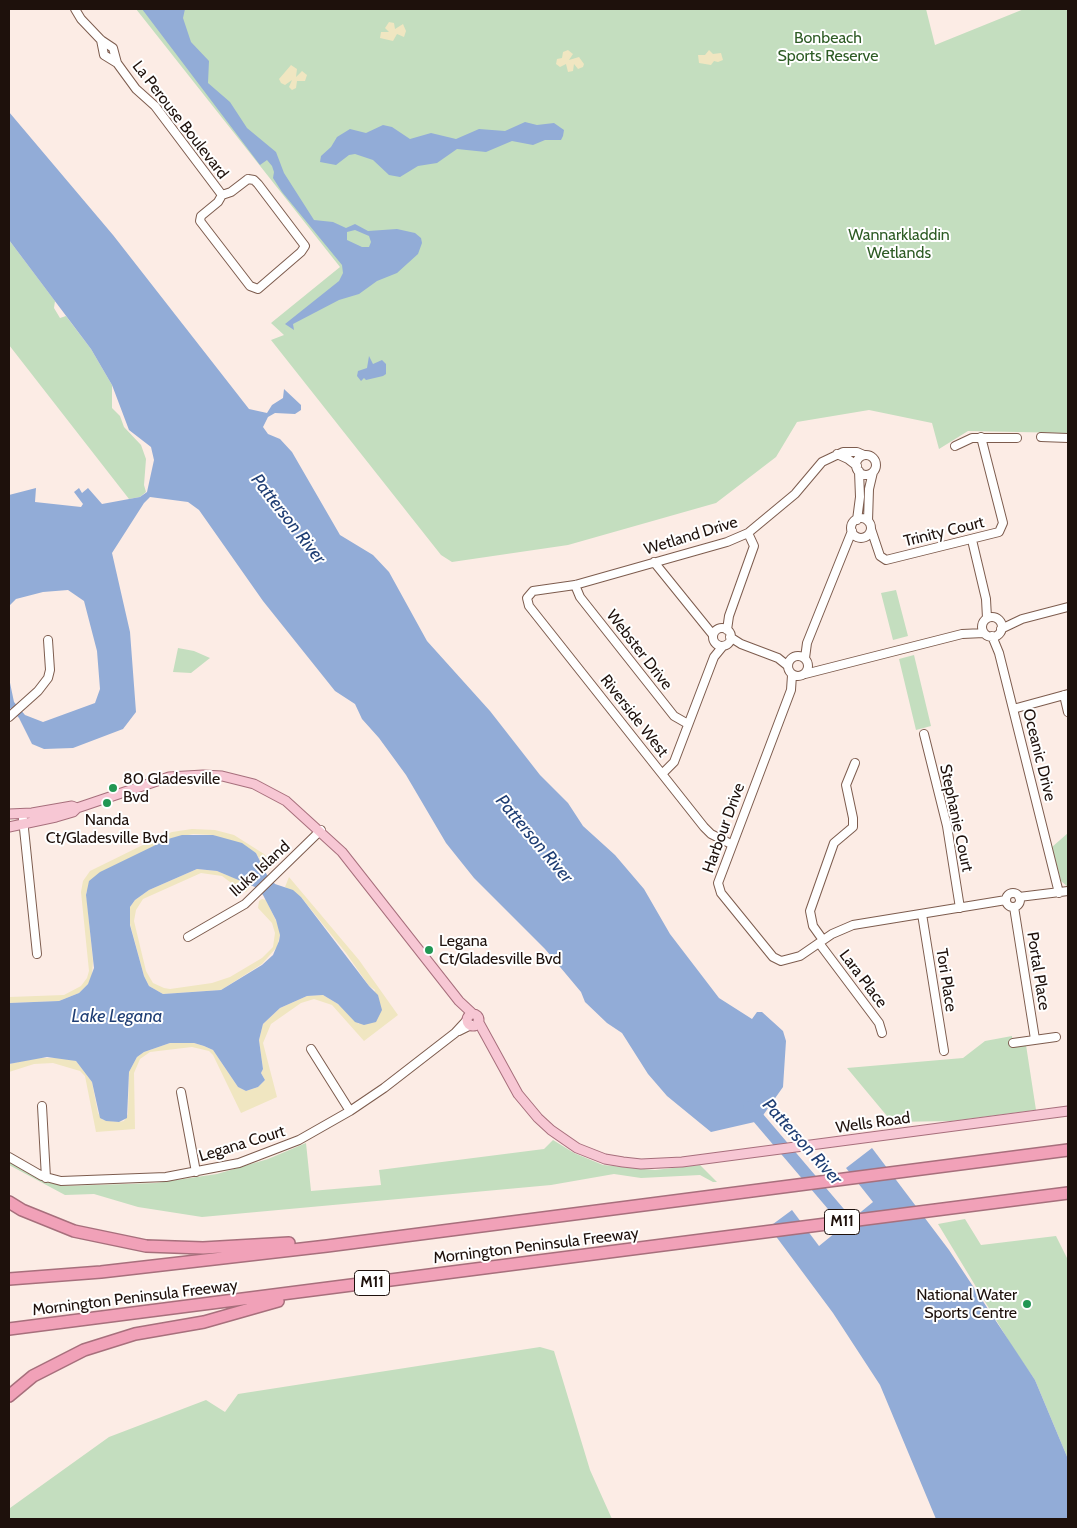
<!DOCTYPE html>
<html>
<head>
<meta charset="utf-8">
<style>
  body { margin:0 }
  #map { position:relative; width:1077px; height:1528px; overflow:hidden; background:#fcece5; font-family:Cabin,sans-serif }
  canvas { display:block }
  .frame { position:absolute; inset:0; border:10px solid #1e110c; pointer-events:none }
</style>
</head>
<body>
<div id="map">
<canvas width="1077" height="1528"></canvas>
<div class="frame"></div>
</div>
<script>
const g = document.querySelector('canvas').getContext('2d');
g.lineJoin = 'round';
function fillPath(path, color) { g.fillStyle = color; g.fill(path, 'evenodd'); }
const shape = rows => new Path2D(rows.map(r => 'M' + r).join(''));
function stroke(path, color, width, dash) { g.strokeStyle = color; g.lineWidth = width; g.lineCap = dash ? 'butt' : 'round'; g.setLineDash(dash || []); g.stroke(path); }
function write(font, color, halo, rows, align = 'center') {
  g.font = font + ' Cabin,sans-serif'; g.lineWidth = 4; g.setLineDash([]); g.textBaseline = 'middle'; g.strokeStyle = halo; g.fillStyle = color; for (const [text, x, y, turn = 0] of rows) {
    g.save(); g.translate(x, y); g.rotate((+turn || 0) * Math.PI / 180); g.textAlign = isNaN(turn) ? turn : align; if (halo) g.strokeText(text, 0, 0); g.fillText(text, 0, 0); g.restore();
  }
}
const green = shape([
  [136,9,926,9,935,45,1024,9,1068,9,1068,433,968,431,939,449,932,423,869,410,797,422,776,457,716,503,568,545,452,562,441,555,271,340,284,335,271,323,340,267],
  [9,240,55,301,54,308,60,318,66,316,91,349,112,385,112,408,120,416,124,427,141,445,146,459,144,485,146,492,140,497,129,499,9,345],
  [896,590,908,636,893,640,881,593],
  [178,648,194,651,210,658,191,673,173,672],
  [914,655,931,726,916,730,899,659],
  [1068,833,1068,887,1061,881,1052,847],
  [1012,1036,1013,1046,1026,1045,1036,1110,952,1121,892,1122,847,1068,963,1058,985,1041],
  [553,1140,574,1153,603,1165,655,1170,700,1165,717,1182,713,1182,700,1175,641,1178,614,1174,551,1185,202,1217,138,1207,94,1194,65,1195,9,1165,9,1161,42,1181,64,1186,156,1183,217,1174,268,1159,306,1143,311,1191,381,1185,379,1170,544,1149],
  [965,1219,981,1245,1056,1236,1068,1260,1068,1459,1035,1380,1013,1348,938,1224],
  [540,1347,554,1351,590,1470,612,1519,9,1519,10,1508,109,1437,206,1400,225,1412,238,1394]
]);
const sand = shape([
  [389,22,394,23,395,29,403,24,406,31,404,37,397,34,393,41,380,38,381,32,389,32,385,28],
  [568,50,573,54,569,60,579,57,584,64,583,67,578,69,574,64,573,71,568,72,566,64,560,67,556,64,557,59,562,58,563,52],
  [709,50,713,54,721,53,723,60,718,62,714,61,711,65,699,63,698,55,705,55],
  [291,65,297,69,296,77,302,71,307,75,305,81,297,81,296,88,292,90,289,87,292,80,285,85,281,83,279,79],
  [192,829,215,830,234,835,264,854,268,858,267,865,264,867,256,853,213,835,193,834,168,839,86,892,93,961,92,976,88,984,79,993,59,1001,9,1003,9,997,64,995,81,986,87,978,89,971,81,892,83,881,90,871,155,839,172,832],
  [197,869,217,871,252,885,246,892,242,891,222,876,201,873,143,899,136,910,134,921,146,971,153,983,164,988,170,989,212,983,230,977,262,958,273,947,275,933,272,923,258,908,259,901,262,899,266,900,279,927,280,935,277,947,262,964,221,990,163,994,149,986,144,976,130,924,130,907,135,900,149,890],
  [289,877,359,960,398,1015,364,1041,332,1005,314,999,301,1003,271,1024,263,1043,277,1097,241,1113,213,1055,209,1051,192,1047,150,1052,140,1059,134,1073,135,1129,96,1132,85,1076,80,1071,53,1063,34,1064,9,1072,9,1064,37,1058,62,1058,76,1061,92,1082,98,1113,103,1120,119,1122,124,1121,128,1114,129,1072,137,1057,144,1052,170,1043,194,1043,204,1046,213,1050,238,1087,246,1091,258,1087,265,1080,261,1073,263,1069,259,1040,263,1024,280,1008,307,996,323,995,338,1004,359,1024,375,990,369,986,346,953,301,897,285,887]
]);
const water = shape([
  [142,9,185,9,183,18,191,42,209,61,208,83,230,102,247,128,276,152,284,173,314,220,333,222,346,228,355,224,368,231,397,229,415,233,421,238,422,243,418,254,397,273,377,281,359,294,339,300,293,324,294,330,285,324,339,281,343,273,342,265,282,192,273,178,274,172,272,166,267,160,260,165],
  [355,230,369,236,371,242,369,247,362,247,347,240,347,232],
  [9,112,113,235,249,409,267,413,272,405,283,398,284,389,301,405,301,410,295,414,275,413,268,417,263,427,268,434,280,439,292,452,340,535,373,555,389,572,427,641,490,711,540,775,568,803,583,826,615,855,644,889,670,934,719,998,752,1019,757,1012,762,1012,783,1031,786,1041,783,1087,759,1121,711,1132,667,1096,648,1074,622,1033,607,1023,585,1002,581,992,545,949,474,878,446,843,406,775,379,738,362,719,355,704,335,691,263,601,199,510,188,502,150,497,144,503,112,553,130,632,136,712,123,729,73,748,44,749,32,744,19,718,9,707,9,678,14,702,25,715,43,722,95,703,100,689,97,651,84,601,68,590,43,592,16,599,9,606,9,495,36,488,35,502,81,507,83,504,74,492,79,488,82,493,88,488,102,504,140,497,147,492,154,460,151,447,129,430,112,385,91,349,9,240],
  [525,122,537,125,554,123,564,130,563,136,561,140,545,140,533,145,512,141,486,152,457,149,437,163,418,166,400,177,389,175,373,160,355,154,349,155,336,165,320,162,321,156,331,147,337,137,350,129,366,133,383,125,392,127,410,139,431,133,456,139,479,129,505,131],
  [369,356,373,364,382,360,386,364,386,374,383,376,366,380,364,378,361,381,357,376,358,371,367,368],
  [182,835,213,835,242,843,256,853,267,875,275,884,293,890,301,897,369,986,378,995,382,1010,376,1022,364,1025,355,1022,338,1004,323,995,307,996,280,1008,263,1024,259,1040,263,1069,261,1073,265,1080,258,1087,246,1091,238,1087,213,1050,204,1046,194,1043,170,1043,144,1052,137,1057,129,1072,127,1118,119,1122,106,1121,100,1118,92,1082,76,1061,47,1057,9,1064,9,1003,59,1001,79,993,88,984,94,968,86,895,89,881,100,872,168,839],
  [197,869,217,871,255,887,263,895,276,920,280,935,279,941,273,955,262,965,221,990,163,994,149,986,144,976,130,925,130,907,135,900,149,890],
  [872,1148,949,1250,1035,1380,1068,1459,1068,1519,936,1519,880,1385,833,1313,769,1227,792,1210,819,1246,873,1202,846,1168]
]);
const river = shape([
  [749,1107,853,1229]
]);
const minor = shape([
  [75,9,81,19,101,40,113,48,117,63,136,89,155,106,222,195],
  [101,40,104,55,117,63],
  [248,179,254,180,258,184,305,246,301,252,258,289,250,286,200,221,201,216,218,202,222,195,231,192,248,179],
  [1041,437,1068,438],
  [955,446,972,438,1017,438],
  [837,454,848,459,857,466],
  '856 465a10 10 0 1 1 20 0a10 10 0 1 1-20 0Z',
  '851 528a10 10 0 1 1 20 0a10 10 0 1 1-20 0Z',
  [857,520,860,497,859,471],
  [868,521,869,489,873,472],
  [871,529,880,556,886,560,999,532,1003,523,981,437],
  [972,540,986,599,987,618],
  [654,562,713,635],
  [575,585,580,597,674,716,688,724],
  '982 627a10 10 0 1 1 20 0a10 10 0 1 1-20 0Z',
  '713 637a9 9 0 1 1 18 0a9 9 0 1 1-18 0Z',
  [1001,629,1022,619,1068,607],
  [727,630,729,616,754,546,748,533],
  [992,636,999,653,1059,893],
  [730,637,741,644,778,658,788,666],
  '788 666a10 10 0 1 1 20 0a10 10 0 1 1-20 0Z',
  [805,658,807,643,852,531],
  [805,674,962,634,984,633],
  [792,675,791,690,718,883,721,893,773,957,781,961,800,956,832,934,853,925,1006,900],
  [1064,695,1068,712],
  [1013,709,1068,694],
  [9,717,38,691,48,678,50,670,48,640],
  [924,734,947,826,960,908],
  [662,774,674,762,714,657,723,646],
  [23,819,37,954],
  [731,844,711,834,704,827,529,606,527,598,533,591,575,585,727,542,748,533,795,494,822,462,843,452,857,452,864,455],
  '1006 900a7 7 0 1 1 14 0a7 7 0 1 1-14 0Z',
  [1019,897,1068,891],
  [1014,907,1035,1039],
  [922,914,944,1051],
  [188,937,245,904,321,830],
  [823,940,813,926,810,911,834,843,853,827,853,818,846,785,855,763],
  [819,943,879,1023,882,1033],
  [459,1031,471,1025],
  [1013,1043,1056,1037],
  [311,1049,350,1111],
  [181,1092,196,1172],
  [42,1106,46,1178],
  [9,1157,42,1176,61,1181,166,1177,239,1163,299,1140,350,1111,384,1088,455,1033,467,1020]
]);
const major = shape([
  [9,814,32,813,72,806,77,808],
  [9,827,56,817,73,812,77,808,169,777,203,775,222,776,254,784,286,801,342,852,459,1001,473,1014],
  '467 1020a6 6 0 1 1 12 0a6 6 0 1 1-12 0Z',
  [478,1021,518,1094,538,1118,551,1130,577,1148,605,1159,623,1162,641,1164,682,1162,1068,1111]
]);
const highway = shape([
  [9,1202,22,1210,74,1231,146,1246,203,1248,289,1243],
  [9,1279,101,1272,327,1246,1068,1150],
  [9,1329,1068,1193],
  [9,1396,33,1376,84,1350,135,1334,204,1322,278,1301]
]);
const markers = [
  [113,788,5,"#219753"],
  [107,803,5,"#219753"],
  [429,950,5,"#219753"],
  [1027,1304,5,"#219753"]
];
const shields = [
  [842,1222,35],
  [372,1283,35]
];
const shieldNames = [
  ["M11",842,1222],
  ["M11",372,1283]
];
const parkNames = [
  ["Bonbeach",828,38],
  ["Sports Reserve",828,56],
  ["Wannarkladdin",899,235],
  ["Wetlands",899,253]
];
const streetNames = [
  ["La Perouse Boulevard",180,120,52],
  ["Trinity Court",944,532,-14],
  ["Wetland Drive",691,536,-17],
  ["Webster Drive",639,650,52],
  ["Riverside West",634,716,52],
  ["Oceanic Drive",1039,755,76],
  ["Stephanie Court",956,818,78],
  ["Harbour Drive",724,828,-70],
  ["Iluka Island",260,869,-42],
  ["Portal Place",1038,971,81],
  ["Lara Place",863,979,53],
  ["Tori Place",946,980,81],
  ["Wells Road",873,1123,-8],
  ["Legana Court",242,1144,-17],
  ["Mornington Peninsula Freeway",536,1246,-7],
  ["Mornington Peninsula Freeway",135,1298,-7]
];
const poiNames = [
  ["80 Gladesville",123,779],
  ["Bvd",123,797],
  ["Nanda",107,820,"center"],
  ["Ct/Gladesville Bvd",107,838,"center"],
  ["Legana",439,941],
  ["Ct/Gladesville Bvd",439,959],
  ["National Water",1017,1295,"right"],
  ["Sports Centre",1017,1313,"right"]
];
const waterNames = [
  ["Patterson River",288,519,52],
  ["Patterson River",534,839,50],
  ["Lake Legana",117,1017],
  ["Patterson River",802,1142,48]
];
fillPath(green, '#c4debf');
fillPath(sand, '#f0e6c1');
fillPath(water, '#92acd7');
stroke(river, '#92acd7', 12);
stroke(minor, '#7d5c4e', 10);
stroke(major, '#a76f7c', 11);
stroke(highway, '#a76f7c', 14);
stroke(minor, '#fff', 8);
stroke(major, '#f7c7d4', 9);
stroke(highway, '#f1a1b8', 11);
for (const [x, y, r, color] of markers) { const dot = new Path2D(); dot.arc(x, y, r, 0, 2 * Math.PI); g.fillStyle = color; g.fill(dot); stroke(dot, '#fff', 2); }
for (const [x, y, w] of shields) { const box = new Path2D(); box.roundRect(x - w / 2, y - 12.5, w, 25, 4); g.fillStyle = '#fff'; g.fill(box); stroke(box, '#1e110c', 1); }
write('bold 15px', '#1e110c', null, shieldNames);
write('16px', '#2d5b24', '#fff', parkNames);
write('16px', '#1e110c', '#fff', streetNames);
write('16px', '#1e110c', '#fff', poiNames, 'left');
write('italic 18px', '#1f3e74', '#fff', waterNames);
</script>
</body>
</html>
